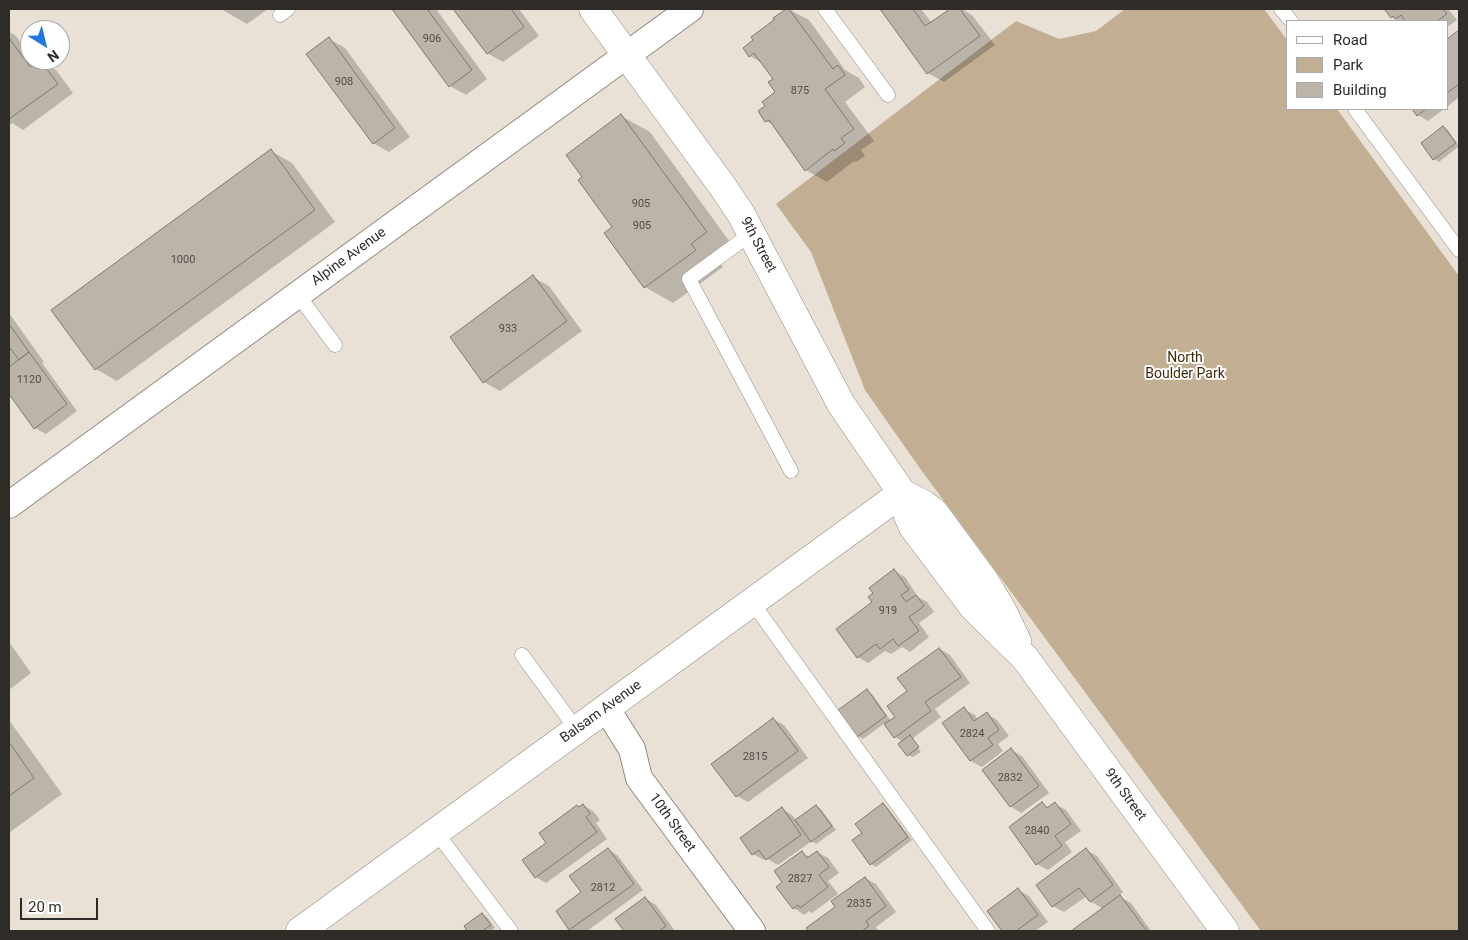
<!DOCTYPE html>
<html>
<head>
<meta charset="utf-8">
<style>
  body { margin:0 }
  #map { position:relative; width:1468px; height:940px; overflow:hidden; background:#eae1d6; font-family:Roboto,sans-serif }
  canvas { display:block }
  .frame { position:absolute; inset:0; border:10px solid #2f2b27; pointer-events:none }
  .legend { position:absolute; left:1286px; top:20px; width:162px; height:90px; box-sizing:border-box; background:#fff; border:1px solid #acaaa9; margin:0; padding:6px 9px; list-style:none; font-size:15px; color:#2f2b27 }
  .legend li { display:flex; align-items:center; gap:10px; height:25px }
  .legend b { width:25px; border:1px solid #acaaa9 }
  .north { position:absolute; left:20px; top:20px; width:50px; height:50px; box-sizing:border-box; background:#fff; border:1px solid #acaaa9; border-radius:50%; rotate:144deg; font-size:14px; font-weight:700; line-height:20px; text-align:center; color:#2f2b27 }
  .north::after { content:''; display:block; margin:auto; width:18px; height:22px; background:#1e78e2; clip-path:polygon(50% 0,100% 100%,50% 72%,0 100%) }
  .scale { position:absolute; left:20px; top:898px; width:78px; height:22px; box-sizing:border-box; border:2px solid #2f2b27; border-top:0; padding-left:6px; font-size:15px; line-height:18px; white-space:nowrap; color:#2f2b27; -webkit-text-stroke:4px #fff; paint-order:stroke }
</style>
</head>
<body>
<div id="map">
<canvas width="1468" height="940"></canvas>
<div class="frame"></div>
<ul class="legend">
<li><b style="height:6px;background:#fff"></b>Road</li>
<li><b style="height:14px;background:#c2ae93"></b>Park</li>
<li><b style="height:14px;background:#bdb4a9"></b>Building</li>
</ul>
<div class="north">N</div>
<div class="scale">20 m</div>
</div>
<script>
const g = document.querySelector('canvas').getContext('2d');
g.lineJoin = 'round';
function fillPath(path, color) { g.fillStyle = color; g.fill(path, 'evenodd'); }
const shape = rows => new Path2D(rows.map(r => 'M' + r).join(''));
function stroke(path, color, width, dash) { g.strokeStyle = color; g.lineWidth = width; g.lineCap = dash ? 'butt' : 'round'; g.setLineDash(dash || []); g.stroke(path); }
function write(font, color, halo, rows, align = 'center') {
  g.font = font + ' Roboto,sans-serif'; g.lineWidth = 4; g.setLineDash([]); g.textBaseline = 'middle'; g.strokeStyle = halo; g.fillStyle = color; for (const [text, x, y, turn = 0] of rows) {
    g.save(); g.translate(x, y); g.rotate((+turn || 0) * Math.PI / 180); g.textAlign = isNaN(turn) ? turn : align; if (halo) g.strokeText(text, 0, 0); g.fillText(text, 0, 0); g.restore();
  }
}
const green = shape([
  [1125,9,1264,9,1287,40,1287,109,1337,109,1459,276,1459,931,1261,931,919,467,865,390,811,252,776,204,1016,21,1059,39,1096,31]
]);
const shadow = shape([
  [221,9,268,9,247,24],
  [394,9,436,9,487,79,466,95,450,86],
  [455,9,519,9,539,36,503,62,487,53],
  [788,9,809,20,845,70,859,78,865,87,845,102,874,141,861,150,865,156,856,162,854,161,827,182,806,170,774,125,766,121,767,107,777,92,775,79,764,64,750,56,776,20,774,18],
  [882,9,921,9,932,23,952,9,962,9,972,15,995,45,944,82,928,73],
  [1389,9,1448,9,1457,20,1447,27,1447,21,1399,21,1392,17,1387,10],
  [9,32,15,35,30,55,30,60,33,60,36,64,40,61,56,70,73,93,23,130,12,123,9,126],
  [1459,32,1459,97,1447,107,1447,41],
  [329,39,345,48,410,137,389,152,373,143],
  [1413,109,1444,109,1428,121,1418,115],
  [621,116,650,132,735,249,718,260,723,267,673,303,645,287,614,228,584,177],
  [1444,127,1448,130,1459,146,1439,162,1434,159],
  [271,151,292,163,335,222,117,381,96,369],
  [533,277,549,286,582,331,500,391,484,382],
  [9,313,44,362,42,363,77,411,46,434,35,428,9,392],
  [894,571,905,577,918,597,927,602,934,612,919,623,929,637,910,652,902,647,891,654,885,651,868,663,858,657,874,603],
  [9,642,31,673,9,690],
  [940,649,950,655,970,683,935,709,941,717,913,738,914,739,911,739,921,752,913,757,908,755,903,742,895,737,885,723,863,739,858,736,867,691,872,694,891,721,896,717,909,692],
  [964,709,975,715,978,720,987,714,997,720,1009,736,998,744,1003,751,982,767,971,761,944,723],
  [773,719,784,725,808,758,748,802,737,796],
  [9,720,62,794,9,833],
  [1011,750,1022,756,1049,793,1021,813,1010,806],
  [1042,804,1050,808,1055,804,1066,810,1081,831,1065,842,1072,852,1048,870,1037,864],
  [583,805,593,811,600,820,596,823,607,839,546,883,536,877,548,843],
  [883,805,888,808,912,840,876,867,871,864,864,833],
  [816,806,821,809,836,830,816,844,812,841,778,865,766,858,764,860,753,854,782,809,792,815,797,821],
  [608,849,618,856,643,890,587,931,574,931,570,929,557,912,583,893],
  [1086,850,1097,856,1123,892,1118,896,1131,903,1151,931,1073,931,1104,909,1091,902,1087,896,1064,912,1053,906],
  [817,852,828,858,839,873,828,881,838,894,812,913,809,911,804,915,794,908,783,883,802,853,810,857],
  [865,878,876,884,896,912,876,927,878,931,810,931,807,928,837,907],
  [1018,890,1029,896,1048,922,1035,931,1004,931,989,911],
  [645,898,656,905,675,931,625,931,617,919],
  [482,915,487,917,495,928,490,931,469,931,466,927]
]);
const building = shape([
  [392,9,427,9,472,70,449,87,392,9],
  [453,9,511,9,524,27,487,54,453,9],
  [786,9,789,9,833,69,838,65,845,75,825,89,854,129,841,138,845,143,834,151,833,149,805,171,769,120,765,122,758,111,765,106,762,102,775,92,768,82,773,79,754,53,749,57,743,48,753,40,751,37,774,20,773,18,786,9],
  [880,9,913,9,925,26,950,9,960,9,980,36,927,74,880,9],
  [1387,9,1443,9,1447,14,1437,21,1406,21,1401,15,1395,19,1393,16,1391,18,1385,10,1387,9],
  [1459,30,1459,84,1447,93,1447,39,1459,30],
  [329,37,395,128,373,144,306,54,329,37],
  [9,38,30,67,40,60,58,84,9,119,9,38],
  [1412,109,1426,109,1417,116,1412,109],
  [621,114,707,232,691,244,696,250,644,288,604,233,612,227,578,180,582,177,566,155,621,114],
  [1443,126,1456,143,1433,160,1421,143,1443,126],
  [271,149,315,210,95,370,51,310,271,149],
  [533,275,567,321,483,383,450,337,533,275],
  [9,324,29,352,19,360,11,349,9,350,9,324],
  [29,352,67,404,34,429,9,394,9,367,29,352],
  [894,569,909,590,901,595,906,602,916,595,924,606,909,617,919,631,898,646,893,639,880,649,876,644,857,658,836,629,872,602,868,597,873,593,869,588,894,569],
  [939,648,961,677,925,702,931,711,894,738,884,724,895,717,887,706,907,691,897,678,939,648],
  [867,689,886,716,857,737,838,710,867,689],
  [964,707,974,721,987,712,999,730,988,738,993,745,970,761,942,723,964,707],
  [773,718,798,751,736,797,711,764,773,718],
  [910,735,919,747,907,756,898,744,910,735],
  [9,742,34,778,9,796,9,742],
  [1011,748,1039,786,1010,807,982,770,1011,748],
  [1042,802,1047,808,1055,802,1071,824,1055,836,1062,846,1036,865,1009,827,1042,802],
  [883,803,908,837,870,865,852,840,862,833,855,824,883,803],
  [583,804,590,814,586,817,597,832,535,878,522,860,546,843,539,833,577,805,579,807,583,804],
  [816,805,832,826,811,842,795,820,816,805],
  [782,807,801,835,766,860,759,850,752,855,740,838,782,807],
  [608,848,634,884,569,930,556,911,581,892,569,876,608,848],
  [1086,848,1113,885,1090,902,1079,888,1052,907,1036,885,1086,848],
  [802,851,807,858,817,851,829,867,819,875,828,887,800,908,798,905,793,909,776,887,782,882,774,871,802,851],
  [865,877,886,906,866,921,869,926,862,931,808,931,806,928,835,907,831,901,865,877],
  [1018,888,1038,915,1016,931,1002,931,987,911,1018,888],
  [1120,895,1146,930,1144,931,1071,931,1120,895],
  [645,897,666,926,659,931,624,931,615,919,645,897],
  [482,913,491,925,482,931,467,931,464,926,482,913]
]);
const service = shape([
  [825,9,888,95],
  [1281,9,1291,21],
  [280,15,288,9],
  [1355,109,1459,250],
  [752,233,689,279,791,471],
  [298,295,335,345],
  [752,602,988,931],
  [522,655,577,730],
  [436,832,511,931]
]);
const minor = shape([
  [9,505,690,9],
  [606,708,632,749,639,778,752,931]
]);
const tertiary = shape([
  [593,9,723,187,741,214,841,404,902,493,908,516,913,527,974,608,1025,658,1225,931],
  [902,493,925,505,934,512,984,580,1002,610,1017,641],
  [300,931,902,493]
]);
const numberNames = [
  ["906",432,39],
  ["908",344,82],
  ["875",800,91],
  ["905",641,204],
  ["905",642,226],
  ["1000",183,260],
  ["933",508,329],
  ["1120",29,380],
  ["919",888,611],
  ["2824",972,734],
  ["2815",755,757],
  ["2832",1010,778],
  ["2840",1037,831],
  ["2827",800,879],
  ["2812",603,888],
  ["2835",859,904]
];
const streetNames = [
  ["9th Street",758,245,62],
  ["Alpine Avenue",349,257,-36],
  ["Balsam Avenue",601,712,-36],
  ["9th Street",1125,795,54],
  ["10th Street",672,823,54]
];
const parkNames = [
  ["North",1185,358],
  ["Boulder Park",1185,374]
];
fillPath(green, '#c2ae93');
fillPath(shadow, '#0003');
fillPath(building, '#bdb4a9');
stroke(building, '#7f786d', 1);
stroke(service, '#928a7f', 15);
stroke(minor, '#928a7f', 28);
stroke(tertiary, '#928a7f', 29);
stroke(service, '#fff', 14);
stroke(minor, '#fff', 26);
stroke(tertiary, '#fff', 28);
write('11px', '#524d48', null, numberNames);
write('14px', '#2f2b27', '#fff', streetNames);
write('14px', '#412b07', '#fff', parkNames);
</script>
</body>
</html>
